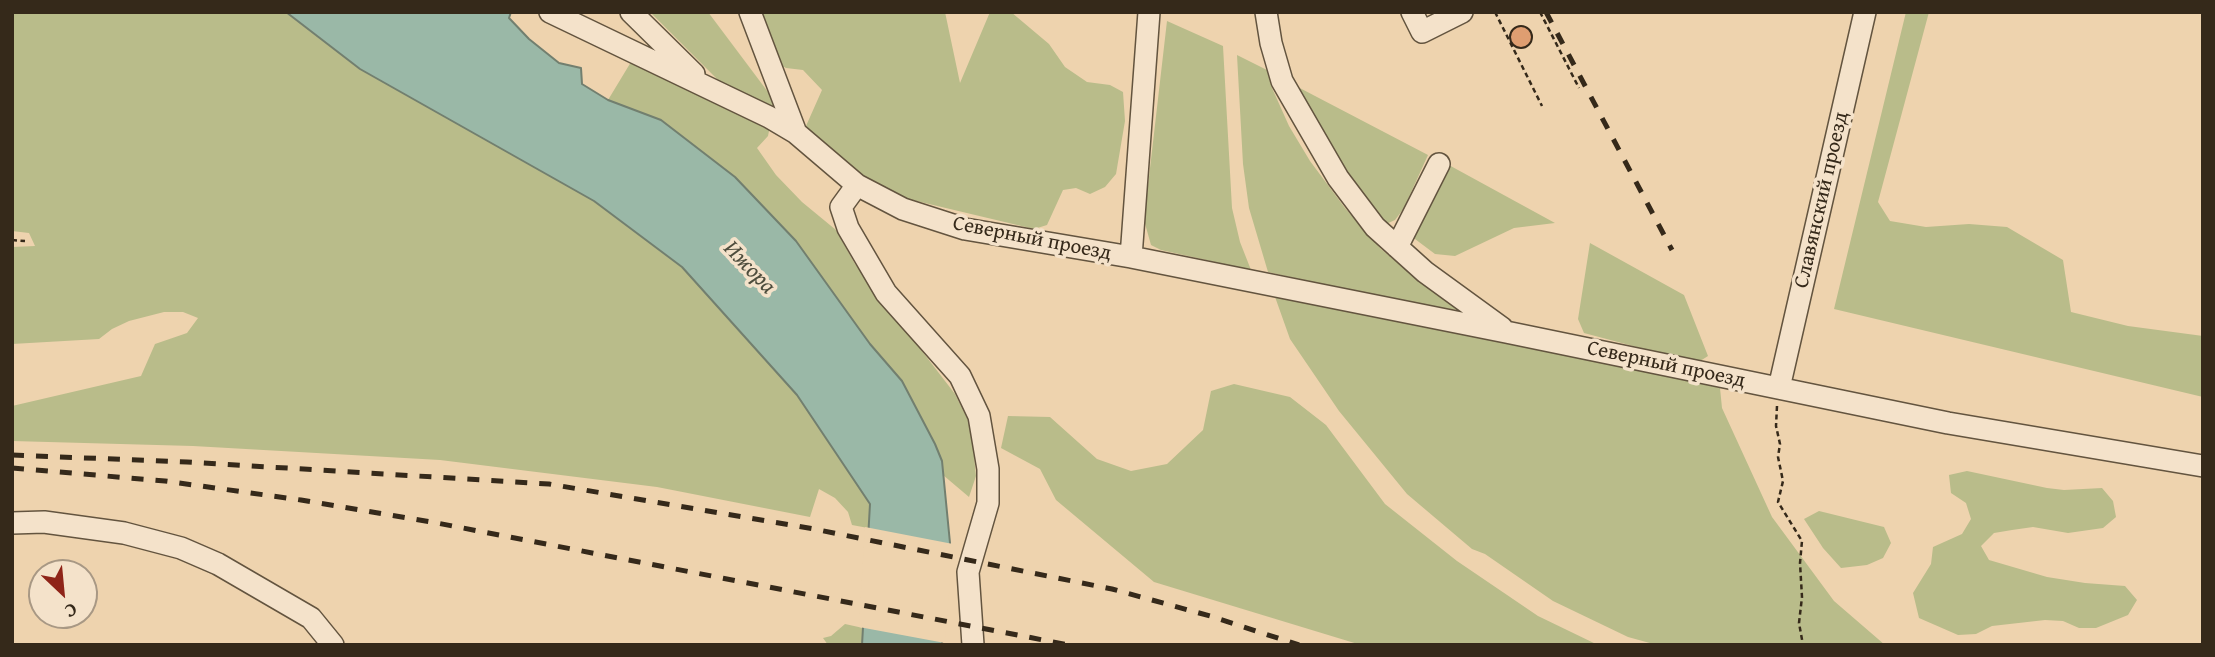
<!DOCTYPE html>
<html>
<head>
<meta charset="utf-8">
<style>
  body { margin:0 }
  #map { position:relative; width:2215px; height:657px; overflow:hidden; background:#eed3ae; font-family:"Gentium Book Plus",serif }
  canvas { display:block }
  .frame { position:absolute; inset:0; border:14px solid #35291a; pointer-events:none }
  .north { position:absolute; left:28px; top:559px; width:70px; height:70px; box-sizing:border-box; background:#f4e2ca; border:2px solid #a89884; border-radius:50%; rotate:154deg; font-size:19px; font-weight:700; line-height:28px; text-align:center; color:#35291a }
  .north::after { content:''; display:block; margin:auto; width:24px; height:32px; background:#8f2418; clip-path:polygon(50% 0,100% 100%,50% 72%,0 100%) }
</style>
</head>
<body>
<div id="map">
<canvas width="2215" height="657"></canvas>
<div class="frame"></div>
<div class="north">С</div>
</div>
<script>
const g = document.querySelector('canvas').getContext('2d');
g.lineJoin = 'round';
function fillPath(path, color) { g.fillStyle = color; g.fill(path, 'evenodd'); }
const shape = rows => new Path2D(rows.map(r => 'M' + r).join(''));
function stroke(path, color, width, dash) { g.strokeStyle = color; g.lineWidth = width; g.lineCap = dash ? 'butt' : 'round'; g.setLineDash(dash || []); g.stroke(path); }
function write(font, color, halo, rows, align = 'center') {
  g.font = font + ' "Gentium Book Plus",serif'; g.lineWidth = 7; g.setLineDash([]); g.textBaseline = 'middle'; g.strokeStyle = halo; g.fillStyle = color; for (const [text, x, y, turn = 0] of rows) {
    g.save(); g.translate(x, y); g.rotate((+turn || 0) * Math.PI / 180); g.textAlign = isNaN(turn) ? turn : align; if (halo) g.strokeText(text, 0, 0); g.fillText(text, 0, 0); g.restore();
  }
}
const green = shape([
  [12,12,286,12,360,69,594,201,682,267,797,395,870,504,868,528,852,525,848,512,835,498,819,489,810,517,657,487,440,460,193,446,12,441,12,406,141,376,155,344,187,333,198,318,183,312,164,312,129,321,112,329,99,339,12,344,12,247,35,246,29,233,12,231],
  [650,12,708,12,777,104,772,110,719,81],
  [759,12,945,12,960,83,990,12,1011,12,1049,44,1065,67,1087,82,1110,85,1123,92,1125,121,1116,174,1105,187,1090,194,1076,188,1063,190,1047,225,1034,229,908,199,855,173,806,126,822,90,803,70,786,68,773,61],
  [1906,12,1929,12,1878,202,1890,221,1926,227,1969,224,2007,227,2063,260,2071,312,2128,326,2203,336,2203,397,1834,309],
  [1167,21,1223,46,1232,208,1240,242,1251,270,1161,250,1151,245,1144,220],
  [1237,55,1267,70,1272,88,1289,126,1310,161,1345,208,1381,249,1412,275,1459,305,1457,310,1407,303,1268,272,1249,208,1243,164],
  [631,62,770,126,768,136,757,148,776,175,802,202,836,230,855,264,955,394,971,426,976,476,969,497,943,475,942,461,902,381,870,344,608,100],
  [1294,85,1428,155,1404,208,1395,220,1386,224,1357,190],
  [1447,164,1555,223,1514,228,1455,256,1435,254,1411,236],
  [1590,243,1684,295,1708,356,1697,363,1584,333,1578,319],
  [1274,294,1602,361,1720,388,1722,408,1772,517,1834,601,1885,645,1657,645,1628,637,1553,601,1485,554,1472,549,1407,494,1339,411,1290,339],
  [1234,384,1290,397,1326,425,1385,504,1457,561,1538,616,1598,645,1361,645,1154,582,1056,500,1040,469,1001,448,1008,416,1050,417,1097,459,1131,471,1167,464,1203,430,1211,391],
  [1967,471,2047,488,2064,490,2102,488,2113,501,2116,517,2103,528,2068,533,2033,527,2012,530,1994,533,1981,546,1989,560,2047,577,2085,583,2125,586,2137,600,2128,615,2096,628,2079,628,2063,621,2045,620,1992,626,1976,634,1958,635,1919,618,1913,593,1931,564,1933,547,1962,534,1971,519,1966,503,1951,493,1949,475],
  [1819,511,1884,527,1891,543,1883,558,1867,565,1841,568,1823,548,1804,519],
  [845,624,863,628,862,645,828,645,823,638,831,636]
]);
const water = shape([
  [286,12,511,12,509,18,529,39,559,63,581,68,582,84,608,100,661,120,735,177,796,241,870,344,902,381,935,444,942,461,950,543,942,645,862,645,870,504,797,395,682,267,594,201,360,69,286,12]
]);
const pier = shape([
  [865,527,953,544,945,643,859,627]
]);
const building = shape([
  '1510 37a11 11 0 1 1 22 0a11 11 0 1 1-22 0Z'
]);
const path = shape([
  [1495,12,1542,106],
  [1540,12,1579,88],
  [12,240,25,241],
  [1777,406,1776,426,1780,444,1778,457,1783,481,1778,502,1802,541,1800,563,1802,597,1799,623,1803,645]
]);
const minor = shape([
  [550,12,769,117,796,133,857,185,903,209,965,229,1131,257,1506,332,1948,423,2203,466],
  [631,12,694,74],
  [750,12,796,133],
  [1266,12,1271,43,1282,81,1338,178,1375,227,1425,272,1502,328],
  [1412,12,1422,32,1462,12],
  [857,185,841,207,848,228,886,293,960,376,979,416,988,469,988,503,968,572,973,645],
  [1397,247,1439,164],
  [1131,257,1149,12],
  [1779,388,1865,12],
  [12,523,44,522,124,533,181,548,218,564,311,618,333,645]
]);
const rail = shape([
  [1546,12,1672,250],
  [12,455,187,462,549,484,814,529,1112,589,1210,616,1299,645],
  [12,468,165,481,301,500,437,523,1069,645]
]);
const streetNames = [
  ["Славянский проезд",1822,200,-77],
  ["Северный проезд",1032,239,11],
  ["Северный проезд",1666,365,12]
];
const waterNames = [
  ["Ижора",749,268,46]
];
fillPath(green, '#b9bc8a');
fillPath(water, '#9ab8a7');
stroke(water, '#727f6f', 2);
fillPath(pier, '#eed3ae');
fillPath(building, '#df9e71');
stroke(building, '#35291a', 2);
stroke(minor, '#63543f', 24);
stroke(path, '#35291a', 2.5, [5, 3.5]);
stroke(minor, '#f4e2ca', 21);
stroke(rail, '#35291a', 5, [12, 12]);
write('21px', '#35291a', '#f4e2ca', streetNames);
write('italic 23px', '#4e4d3d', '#f4e2ca', waterNames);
</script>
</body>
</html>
